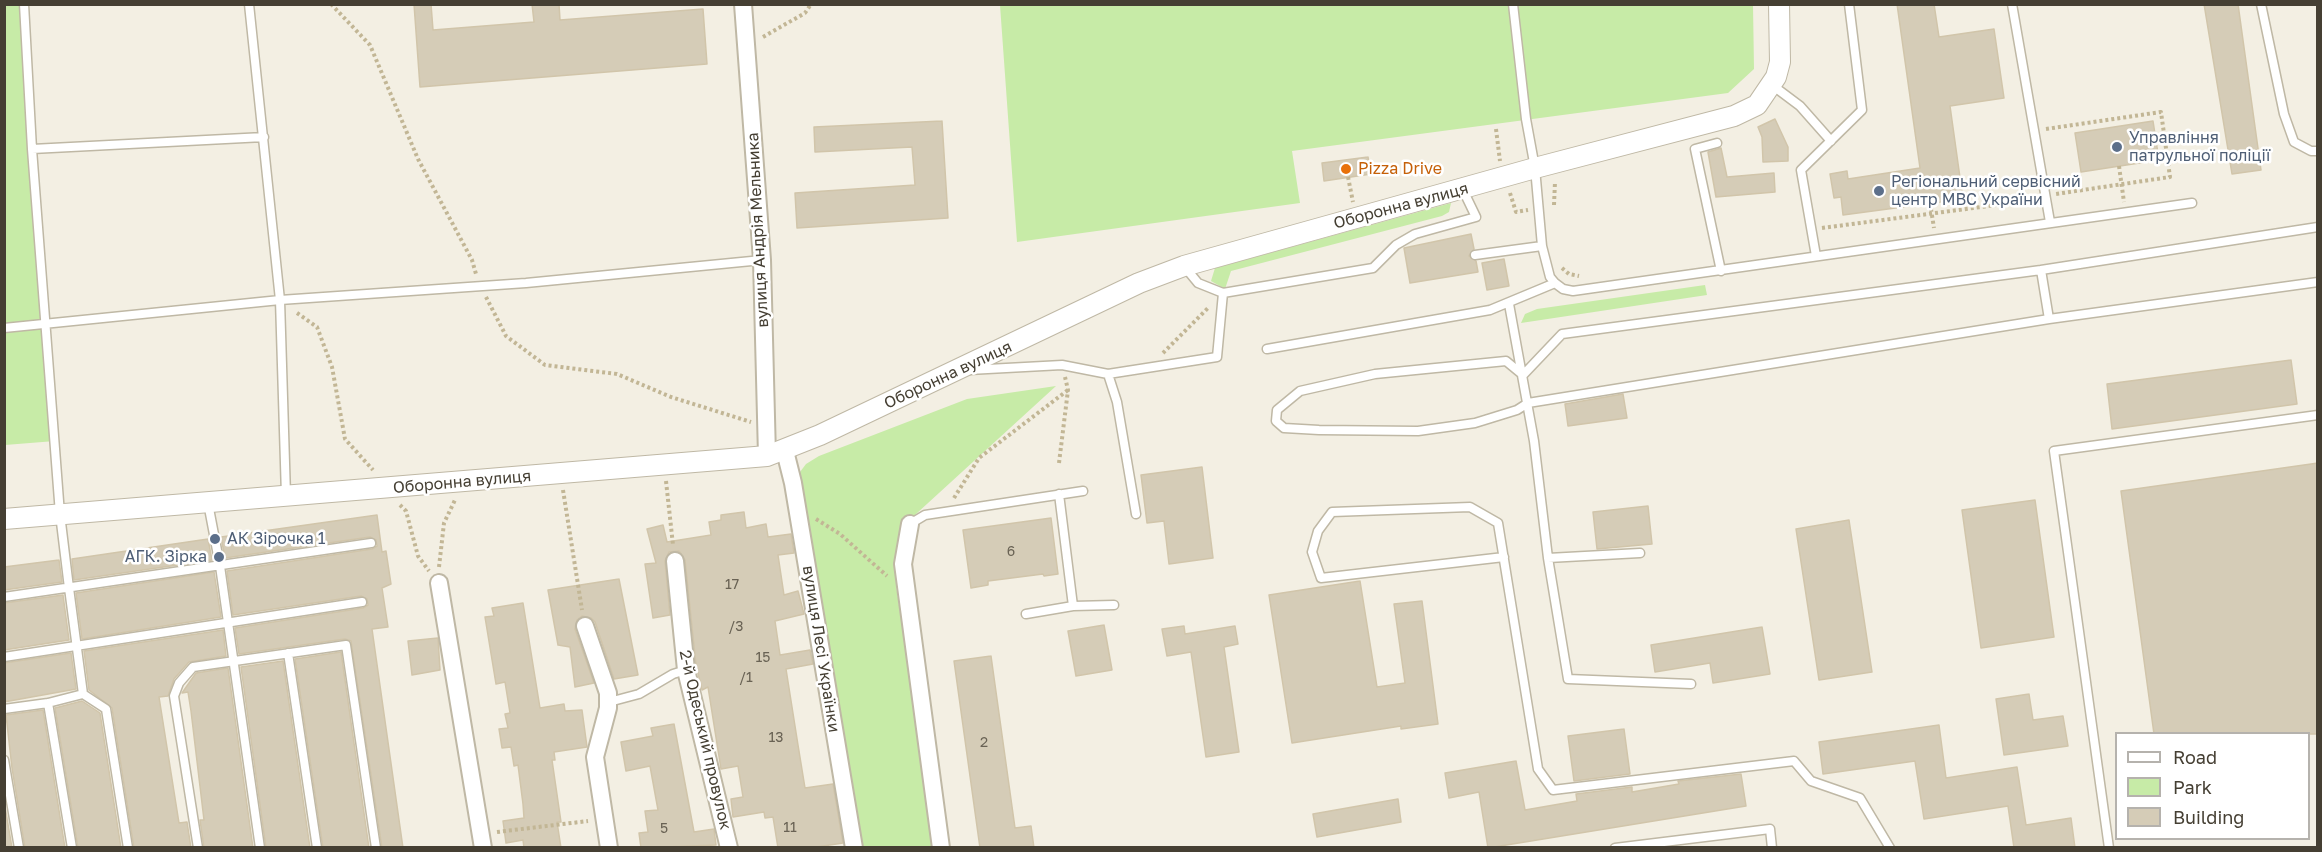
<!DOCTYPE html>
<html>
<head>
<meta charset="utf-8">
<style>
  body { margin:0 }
  #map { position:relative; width:2322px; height:852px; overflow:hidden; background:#f3efe3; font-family:"Golos Text",sans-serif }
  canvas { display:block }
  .frame { position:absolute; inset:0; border:6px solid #453f33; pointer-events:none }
  .legend { position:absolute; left:2115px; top:732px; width:195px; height:108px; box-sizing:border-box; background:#fff; border:2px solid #b5b2ad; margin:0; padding:8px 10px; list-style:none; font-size:18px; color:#453f33 }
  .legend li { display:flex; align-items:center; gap:12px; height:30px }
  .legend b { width:30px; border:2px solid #b5b2ad }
</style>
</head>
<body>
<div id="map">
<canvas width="2322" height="852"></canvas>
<div class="frame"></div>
<ul class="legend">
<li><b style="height:8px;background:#fff"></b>Road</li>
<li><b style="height:16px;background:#c7eba7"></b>Park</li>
<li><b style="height:16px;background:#d5ccb7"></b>Building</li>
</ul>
</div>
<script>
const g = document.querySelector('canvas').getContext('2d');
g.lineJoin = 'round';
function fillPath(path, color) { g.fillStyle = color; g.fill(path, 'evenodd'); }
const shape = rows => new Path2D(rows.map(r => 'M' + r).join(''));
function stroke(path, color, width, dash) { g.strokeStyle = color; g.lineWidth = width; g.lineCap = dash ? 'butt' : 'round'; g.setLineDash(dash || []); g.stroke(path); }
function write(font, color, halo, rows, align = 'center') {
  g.font = font + ' "Golos Text",sans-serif'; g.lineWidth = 5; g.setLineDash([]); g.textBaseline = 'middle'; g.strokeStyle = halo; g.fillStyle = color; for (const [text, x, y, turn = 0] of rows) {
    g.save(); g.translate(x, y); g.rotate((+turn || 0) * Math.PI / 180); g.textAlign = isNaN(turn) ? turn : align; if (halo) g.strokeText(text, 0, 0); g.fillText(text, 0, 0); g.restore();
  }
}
const green = shape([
  [23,4,55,441,5,445,4,5],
  [1000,5,1753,5,1754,69,1728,93,1292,151,1300,203,1017,242],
  [1451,203,1449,212,1442,216,1231,271,1225,289,1211,281,1215,268],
  [1705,285,1707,295,1521,323,1525,314,1537,309],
  [1056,386,904,525,895,559,896,585,934,847,860,847,798,482,800,472,806,464,819,456,967,399]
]);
const building = shape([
  [414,4,431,4,433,30,534,22,532,4,559,4,560,20,703,9,707,64,420,87,414,4],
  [1897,4,1934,4,1939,37,1994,29,2004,98,1950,106,1963,199,1843,215,1841,197,1834,198,1830,174,1847,171,1848,179,1920,168,1897,4],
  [2204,4,2238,4,2261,170,2232,174,2204,4],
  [1775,119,1788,147,1788,161,1763,162,1762,137,1758,127,1775,119],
  [942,121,948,218,797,228,795,193,915,185,912,147,815,152,814,127,942,121],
  [2153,121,2159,160,2081,172,2075,133,2153,121],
  [1721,148,1727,177,1774,173,1775,192,1716,197,1708,152,1721,148],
  [1368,157,1371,174,1324,181,1322,163,1368,157],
  [1471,234,1474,249,1469,256,1476,261,1478,272,1410,283,1404,248,1471,234],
  [1504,259,1509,286,1487,290,1482,263,1504,259],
  [2291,360,2297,404,2112,429,2107,384,2291,360],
  [1623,394,1627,418,1568,426,1565,404,1623,394],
  [2318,463,2318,734,2154,734,2121,491,2318,463],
  [1202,467,1213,558,1169,564,1164,521,1147,523,1141,475,1202,467],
  [2035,500,2054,637,1981,648,1962,510,2035,500],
  [1648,506,1652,544,1597,549,1593,512,1648,506],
  [744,512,746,528,766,524,768,537,791,534,794,553,778,555,784,595,798,591,804,614,775,621,780,655,810,650,813,664,786,669,798,745,805,788,833,784,843,843,810,848,778,848,773,817,765,818,764,812,733,817,731,799,743,797,738,766,721,769,708,687,702,690,696,665,685,560,679,551,669,552,665,561,670,615,653,618,645,564,656,563,647,529,663,525,667,542,711,535,709,522,721,520,721,515,744,512],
  [377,515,382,552,386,551,391,584,382,588,388,627,372,629,403,848,382,848,351,641,345,639,239,654,235,628,363,608,368,605,367,599,361,596,233,615,227,571,372,549,377,546,376,540,370,537,225,558,221,537,377,515],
  [1051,518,1058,574,1044,576,1043,574,988,581,988,585,971,588,963,530,1051,518],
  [1849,520,1872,672,1819,680,1796,529,1849,520],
  [208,539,212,560,74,580,72,559,208,539],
  [59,560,62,582,4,590,4,567,59,560],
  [214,572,221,617,82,639,76,593,214,572],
  [619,579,638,675,614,679,595,622,591,618,582,616,577,620,575,629,594,683,575,687,570,647,558,645,548,590,619,579],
  [1360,581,1377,687,1405,683,1394,604,1422,601,1438,724,1401,729,1401,726,1292,743,1269,595,1360,581],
  [63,595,69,640,4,650,4,603,63,595],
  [523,603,540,708,564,704,565,711,582,710,587,747,554,752,555,760,552,760,561,822,557,822,561,848,524,848,523,840,506,843,503,821,524,818,523,804,518,765,514,766,511,747,502,748,499,729,508,728,505,714,510,713,505,682,496,684,485,617,494,616,492,608,523,603],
  [1104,625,1112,670,1076,676,1068,631,1104,625],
  [1184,626,1185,634,1235,626,1238,644,1224,647,1239,752,1206,757,1191,652,1167,656,1162,629,1184,626],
  [1762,627,1770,674,1713,683,1710,663,1655,672,1651,645,1762,627],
  [223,630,226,656,189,662,174,679,168,696,159,697,179,823,187,822,191,848,134,848,112,708,89,690,84,651,223,630],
  [438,638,440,670,412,675,408,641,438,638],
  [341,652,369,848,323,848,295,659,341,652],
  [71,653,76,689,4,702,4,663,71,653],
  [991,656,1015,828,1031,826,1034,848,980,848,954,661,991,656],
  [283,661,310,848,266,848,241,667,283,661],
  [228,668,253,848,204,848,200,820,204,820,191,711,188,692,182,693,196,673,228,668],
  [2029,694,2033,720,2063,716,2068,746,2004,755,1996,699,2029,694],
  [82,701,100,713,121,848,78,848,55,708,82,701],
  [43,710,65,848,25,848,12,768,6,715,43,710],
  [674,724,694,832,714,829,716,845,641,848,639,833,648,832,645,811,658,810,650,766,626,771,621,742,653,736,651,728,674,724],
  [1939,725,1946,778,2017,767,2026,825,2071,818,2075,848,2014,848,2008,806,1924,819,1915,761,1823,774,1819,742,1939,725],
  [1624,729,1630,774,1574,781,1568,736,1624,729],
  [1516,761,1525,810,1577,801,1576,794,1632,787,1632,792,1679,784,1678,781,1741,774,1746,806,1488,848,1479,792,1449,798,1445,773,1516,761],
  [1398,799,1401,822,1317,837,1313,814,1398,799],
  [4,801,12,848,4,848,4,801]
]);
const path = shape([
  [331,4,370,45,418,159,472,260,476,274],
  [763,37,805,13,811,4],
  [1496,129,1500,161],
  [2046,129,2161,112,2170,177,2056,194],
  [2119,166,2124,202],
  [1348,177,1353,202],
  [1510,193,1516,212,1528,210],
  [1930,203,1934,228],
  [1554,205,1555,182],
  [1822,228,2034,200],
  [1562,268,1569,274,1579,276],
  [486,297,506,336,545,365,617,374,671,397,751,422],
  [297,313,317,327,332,367,345,439,373,470],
  [1163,353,1209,307],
  [1059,463,1068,390,1065,377],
  [666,481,673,545],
  [563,490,582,610],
  [954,498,979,458,1068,390],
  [400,505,406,511,418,556,429,571],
  [816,519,840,534,887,576],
  [439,567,444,523,455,500],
  [497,832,588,821]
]);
const service = shape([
  [24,4,32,149,60,514,69,588,83,694,106,709,128,848],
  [249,4,280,300,286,496],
  [1513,4,1526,119,1535,168,1542,246,1550,277,1555,283],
  [2012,4,2050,222],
  [2261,4,2284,114,2294,142,2311,151,2318,151],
  [1772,85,1800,106,1831,141],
  [1717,143,1695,149,1721,271],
  [32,149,264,137],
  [2318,227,2041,270,1562,334,1523,375,1506,361,1375,374,1300,391,1277,410,1276,421,1284,428,1319,430,1418,431,1475,423,1517,410,1528,403,2049,319,2318,282],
  [1475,255,1542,246],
  [1816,256,1801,170,1862,110,1849,4],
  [1184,266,1198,283,1223,293,1373,268,1396,245,1415,234,1476,217,1463,190],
  [2041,270,2049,319],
  [1509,304,1534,441,1548,558,1568,679,1691,684],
  [4,328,280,300,526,283,762,260],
  [1267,349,1490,310,1555,283,1563,289,1573,291,2192,203],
  [969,370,1062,365,1108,374,1217,357,1223,293],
  [1108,374,1117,402,1136,514],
  [1059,494,1073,606],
  [208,503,220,566,260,848],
  [910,524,925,515,1083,491],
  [1504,557,1321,578,1312,552,1318,531,1332,512,1470,507,1498,523,1538,769,1553,790,1794,761,1811,781,1860,798,1890,848],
  [1548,558,1640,553],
  [4,597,371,543],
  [1026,614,1073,606,1114,605],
  [288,653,317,848],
  [4,657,362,602],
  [609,702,639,694,673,674,686,670],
  [48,703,72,848],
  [4,709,48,703,83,694],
  [4,760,19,848],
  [198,848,174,696,179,683,193,667,346,645,376,848],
  [1615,848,1770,829,1772,848],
  [2109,848,2054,451,2318,415]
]);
const minor = shape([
  [743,4,762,260,767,456],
  [785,451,793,483,854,848],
  [910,524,903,564,941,848],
  [675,561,686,670,729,848],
  [439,583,483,848],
  [585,626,608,693,608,708,595,757,609,848]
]);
const tertiary = shape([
  [4,519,767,456,820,435,1139,283,1184,266,1535,168,1734,116,1757,105,1776,77,1780,62,1779,4]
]);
const markers = [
  [2117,147,6,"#5c6f8a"],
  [1346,169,6,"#e8710a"],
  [1879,191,6,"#5c6f8a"],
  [215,539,6,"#5c6f8a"],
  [219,557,6,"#5c6f8a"]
];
const numberNames = [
  ["6",1011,552],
  ["17",732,585],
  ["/3",736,627],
  ["15",763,658],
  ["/1",746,678],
  ["13",776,738],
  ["2",984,743],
  ["11",790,828],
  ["5",664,829]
];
const serviceNames = [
  ["Управління",2129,138],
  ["патрульної поліції",2129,156],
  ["Регіональний сервісний",1891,182],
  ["центр МВС України",1891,200],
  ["АК Зірочка 1",227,539],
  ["АГК. Зірка",207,557,"right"]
];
const foodNames = [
  ["Pizza Drive",1358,169]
];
const streetNames = [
  ["Оборонна вулиця",1401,206,-15],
  ["вулиця Андрія Мельника",758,230,-93],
  ["Оборонна вулиця",948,375,-25],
  ["Оборонна вулиця",462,482,-5],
  ["вулиця Лесі Українки",821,649,81],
  ["2-й Одеський провулок",705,740,77]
];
fillPath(green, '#c7eba7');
fillPath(building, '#d5ccb7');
stroke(building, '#d1c5aa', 1.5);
stroke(service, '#bfb8a5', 11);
stroke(minor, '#bfb8a5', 20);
stroke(tertiary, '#bfb8a5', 22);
stroke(path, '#c2b695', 4, [3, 3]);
stroke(service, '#fff', 8);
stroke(minor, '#fff', 16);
stroke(tertiary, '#fff', 20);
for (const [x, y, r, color] of markers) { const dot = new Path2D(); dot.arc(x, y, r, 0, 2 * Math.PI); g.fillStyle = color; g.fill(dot); stroke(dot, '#fff', 2); }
write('14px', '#696254', null, numberNames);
write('16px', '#4e5e75', '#fff', serviceNames, 'left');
write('16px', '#c56008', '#fff', foodNames, 'left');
write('16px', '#453f33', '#fff', streetNames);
</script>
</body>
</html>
